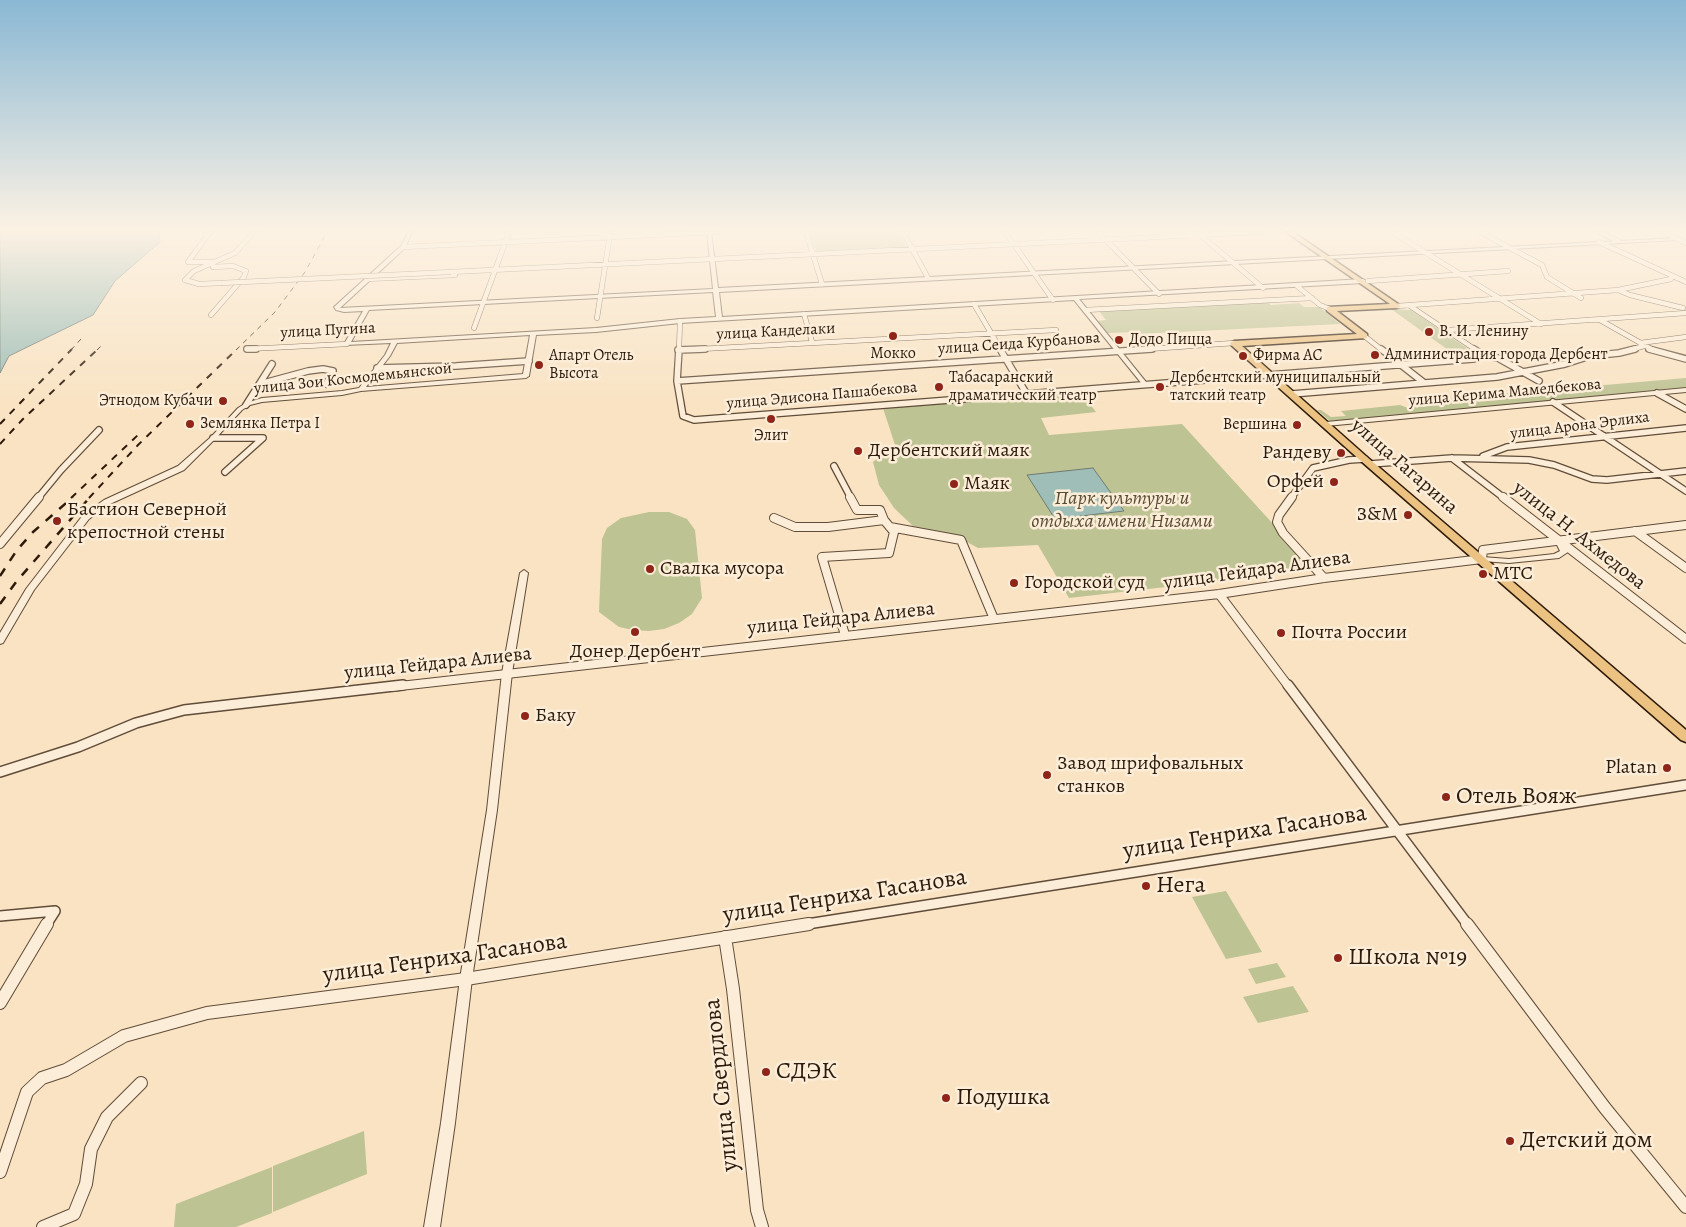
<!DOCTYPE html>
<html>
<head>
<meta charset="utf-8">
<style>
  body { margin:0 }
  canvas { display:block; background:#f9e3c3 }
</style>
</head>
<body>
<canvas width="1686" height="1227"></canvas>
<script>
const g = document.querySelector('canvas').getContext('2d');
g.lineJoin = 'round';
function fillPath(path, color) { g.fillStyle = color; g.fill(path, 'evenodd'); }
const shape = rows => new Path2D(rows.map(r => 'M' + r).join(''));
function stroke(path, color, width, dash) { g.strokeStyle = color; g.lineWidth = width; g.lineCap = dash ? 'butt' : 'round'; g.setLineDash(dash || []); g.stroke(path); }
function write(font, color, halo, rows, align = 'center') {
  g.font = font + ' Alegreya,serif'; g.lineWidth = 5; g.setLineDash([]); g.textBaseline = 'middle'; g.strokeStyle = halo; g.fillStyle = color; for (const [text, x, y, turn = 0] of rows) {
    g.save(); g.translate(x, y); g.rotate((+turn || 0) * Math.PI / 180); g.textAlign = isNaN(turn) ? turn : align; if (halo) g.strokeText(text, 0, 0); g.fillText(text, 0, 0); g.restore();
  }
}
const green = shape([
  [809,232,898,232,907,248,817,253],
  [1268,302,1271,305,1299,303,1304,307,1319,307,1340,324,1137,334,1135,332,1108,333,1098,321,1106,320,1098,310],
  [1391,309,1411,310,1471,351,1472,354,1458,357],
  [1686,378,1686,388,1376,417,1330,421,1317,410,1321,410,1331,417,1346,416,1341,411,1400,405,1408,408,1411,407,1410,404,1465,397,1477,400,1477,396],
  [1079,389,1096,412,1041,418,1049,435,1182,424,1315,570,1069,598,1038,545,978,548,956,536,913,526,894,508,879,485,873,462,889,449,896,448,882,405],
  [649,512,669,512,687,519,695,530,702,598,692,614,679,623,664,629,649,631,633,630,619,627,599,612,602,539,607,528,621,518],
  [1226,891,1262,952,1226,959,1192,897],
  [1277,963,1286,977,1256,984,1248,969],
  [1293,986,1309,1012,1258,1023,1243,997],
  [364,1131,367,1174,273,1212,273,1166],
  [272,1167,272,1213,236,1227,174,1227,176,1204]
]);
const water = shape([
  [0,232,159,232,160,242,115,281,93,315,9,356,0,373,0,232],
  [1093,468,1124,511,1055,519,1027,475,1093,468]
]);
const minorFar4 = shape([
  [210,232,188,262,211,262],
  [806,232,822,284],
  [903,232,928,278],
  [1005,232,1053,300],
  [1098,232,1159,294],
  [1392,232,1541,324],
  [1480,232,1542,265,1547,277,1581,298],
  [1599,232,1618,241],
  [1663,232,1686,243],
  [1199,234,1263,288],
  [1599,242,1686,282],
  [403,247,718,232],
  [451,272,1259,232],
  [367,279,455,275],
  [1368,281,1508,271],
  [221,283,199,284,185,280,194,271,235,253,254,232],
  [1297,286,1320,305,1330,309],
  [1618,290,1630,295,1683,308],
  [974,304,1001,350],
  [1397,306,1618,290,1671,279],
  [1410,306,1476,350],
  [1085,310,1312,298],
  [804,314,812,342],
  [211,315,244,277,246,271,233,266,213,267],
  [597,318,610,234],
  [1600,320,1653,350],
  [474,328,509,232],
  [1448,330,1686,313],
  [1363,335,1382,350],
  [1640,343,1686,337],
  [247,349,347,344],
  [679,350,680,321],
  [681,350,1056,330],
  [1134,350,1234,343],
  [1630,350,1644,346]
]);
const minorFar3 = shape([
  [247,349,256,349],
  [679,349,677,381,683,416,694,420,1473,359,1485,356,1498,358,1539,381],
  [1000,349,1026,393],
  [1381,349,1401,364],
  [1474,349,1485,356],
  [1649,349,1686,359],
  [678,350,705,349],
  [1400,364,1423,382],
  [377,368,456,366,529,361],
  [677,381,1152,349],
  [260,384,308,371,323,369,333,371,326,384],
  [1657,393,1686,409],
  [1292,394,1497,377,1565,364,1590,356,1619,353,1635,349],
  [1553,402,1686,491],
  [246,405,272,364],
  [213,438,263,438,225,472],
  [1483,456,1507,447,1686,428],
  [1452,458,1504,498],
  [1370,464,1452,458,1529,460,1554,465,1592,479,1607,480,1686,471],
  [834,466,851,498],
  [38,498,61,470,99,430],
  [1291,498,1313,468,1349,460,1365,459]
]);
const minorFar2 = shape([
  [850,497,857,510,880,510,884,520],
  [1292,497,1279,515,1277,522,1283,533,1324,578],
  [1503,497,1686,639],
  [774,518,795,527,828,527,884,520,894,532,889,553,822,557,845,635],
  [890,527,961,540,994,619],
  [1635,531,1686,568],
  [0,544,39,497],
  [1219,594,1289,687],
  [391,687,1219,594,1324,578,1482,559,1483,550,1686,525]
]);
const minorFar1 = shape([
  [1288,685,1468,925],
  [0,772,78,747,136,723,184,710,403,685],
  [0,916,55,911],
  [46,925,55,911],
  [801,925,1686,785]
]);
const minor = shape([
  [1467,924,1605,1108,1686,1207],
  [725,937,733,989,757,1210,762,1227],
  [0,1003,47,924],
  [0,1172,27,1092,42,1078,66,1070,124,1036,207,1013,466,979,809,924],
  [43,1227,74,1214,86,1184,91,1149,107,1117,141,1083]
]);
const tertiary = shape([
  [408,232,412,232,405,248,340,308,713,289,707,232,711,232,718,288,1677,238,1679,239,1677,240,719,292,722,317,1363,279,1366,281,1363,283,1079,299,1146,382,1146,384,1144,385,1142,384,1074,300,680,323,596,332,536,335,529,376,526,378,361,391,342,395,262,402,250,405,242,410,215,439,184,470,110,504,89,519,34,590,3,643,0,644,0,633,26,589,83,515,104,500,178,466,211,437,238,408,246,403,262,398,342,391,359,388,385,355,391,343,345,345,344,344,363,311,344,312,336,310,334,307,401,246,408,232],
  [713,292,716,317,680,319,596,328,351,342,369,310,713,292],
  [530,335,523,374,366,387,390,356,397,343,530,335],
  [1686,388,1686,392,1326,426,1323,424,1326,422,1686,388],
  [1556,539,1562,539,1568,552,1559,558,1509,563,1482,561,1478,559,1482,557,1509,559,1554,554,1560,551,1555,541,1556,539],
  [524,570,528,573,512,673,497,810,472,979,455,1123,440,1227,424,1227,441,1123,460,979,487,810,502,673,520,573,524,570]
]);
const primary = shape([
  [1286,232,1293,232,1401,306,1397,308,1337,311,1367,334,1367,338,1242,346,1367,457,1686,730,1686,742,1681,740,1361,461,1231,345,1230,343,1234,341,1357,334,1327,311,1327,307,1390,304,1286,232]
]);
const railFar2 = shape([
  [71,350,81,339],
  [97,350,103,344],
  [236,350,275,312,305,272,327,232]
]);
const railFar1 = shape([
  [0,424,72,349],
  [0,444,23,419,98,349],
  [71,498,139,434],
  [89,498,138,445,237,349]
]);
const rail = shape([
  [0,576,17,550,33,532,73,497],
  [0,604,16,582,90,497]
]);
const minorBridge = shape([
  [221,283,451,272]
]);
const markers = [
  [1429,332,5,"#8f2418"],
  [893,336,5,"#8f2418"],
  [1119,340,5,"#8f2418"],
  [1375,355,5,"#8f2418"],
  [1243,356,5,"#8f2418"],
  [539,365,5,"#8f2418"],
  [939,387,5,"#8f2418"],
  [1160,387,5,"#8f2418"],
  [223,401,5,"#8f2418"],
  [771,419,5,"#8f2418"],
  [190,424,5,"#8f2418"],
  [1297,425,5,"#8f2418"],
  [858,451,5,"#8f2418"],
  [1341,453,5,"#8f2418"],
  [1334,482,5,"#8f2418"],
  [954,484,5,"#8f2418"],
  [1408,515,5,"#8f2418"],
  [57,521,5,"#8f2418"],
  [650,569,5,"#8f2418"],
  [1483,574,5,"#8f2418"],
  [1014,583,5,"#8f2418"],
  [635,632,5,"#8f2418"],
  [1281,633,5,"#8f2418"],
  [525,716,5,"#8f2418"],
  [1667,768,5,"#8f2418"],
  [1047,775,5,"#8f2418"],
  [1446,797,5,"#8f2418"],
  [1146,886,5,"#8f2418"],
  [1338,958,5,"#8f2418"],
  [766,1072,5,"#8f2418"],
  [946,1098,5,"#8f2418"],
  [1510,1141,5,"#8f2418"]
];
const farStreetnames = [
  ["улица Пугина",328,331,-3],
  ["улица Канделаки",776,332,-3],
  ["улица Сеида Курбанова",1019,344,-4],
  ["улица Зои Космодемьянской",353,379,-6],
  ["улица Керима Мамедбекова",1505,393,-5],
  ["улица Эдисона Пашабекова",822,396,-5],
  ["улица Арона Эрлиха",1580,426,-7]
];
const farPoinames = [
  ["В. И. Ленину",1439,332],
  ["Додо Пицца",1129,340],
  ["Мокко",893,354,"center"],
  ["Администрация города Дербент",1385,355],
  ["Апарт Отель",549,356],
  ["Высота",549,374],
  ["Фирма АС",1253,356],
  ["Табасаранский",949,378],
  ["драматический театр",949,396],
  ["Дербентский муниципальный",1170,378],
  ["татский театр",1170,396],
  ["Этнодом Кубачи",213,401,"right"],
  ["Землянка Петра I",200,424],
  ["Вершина",1287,425,"right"],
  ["Элит",771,436,"center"]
];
const poiNames = [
  ["Дербентский маяк",868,451],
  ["Рандеву",1331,453,"right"],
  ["Орфей",1324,482,"right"],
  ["Маяк",964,484],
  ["Бастион Северной",67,510],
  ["крепостной стены",67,533],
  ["З&М",1398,515,"right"],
  ["Свалка мусора",660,569],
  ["МТС",1493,574],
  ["Городской суд",1024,583],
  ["Почта России",1291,633],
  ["Донер Дербент",635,652,"center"],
  ["Баку",535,716],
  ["Завод шрифовальных",1057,764],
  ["станков",1057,787],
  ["Platan",1657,768,"right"]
];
const streetNames = [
  ["улица Гагарина",1404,467,41],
  ["улица Н. Ахмедова",1579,536,38],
  ["улица Гейдара Алиева",1257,571,-8],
  ["улица Гейдара Алиева",841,619,-6],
  ["улица Гейдара Алиева",438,664,-6]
];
const parkNames = [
  ["Парк культуры и",1122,499],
  ["отдыха имени Низами",1122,522]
];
const nearPoinames = [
  ["Отель Вояж",1456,797],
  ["Нега",1156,886],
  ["Школа №19",1348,958],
  ["СДЭК",776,1072],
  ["Подушка",956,1098],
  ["Детский дом",1520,1141]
];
const nearStreetnames = [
  ["улица Генриха Гасанова",1245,833,-9],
  ["улица Генриха Гасанова",845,897,-9],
  ["улица Генриха Гасанова",445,959,-8],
  ["улица Свердлова",722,1085,-96]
];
fillPath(green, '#bec393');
fillPath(water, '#9ebeb7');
stroke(water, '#717c72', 1);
stroke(minorFar4, '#604c38', 5.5);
stroke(minorFar3, '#604c38', 8);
stroke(minorFar2, '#604c38', 10);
stroke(minorFar1, '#604c38', 12);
stroke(minor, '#604c38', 14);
stroke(tertiary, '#604c38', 2);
stroke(primary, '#2d1a0a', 3);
stroke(minorFar4, '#fbedd8', 4.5);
stroke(minorFar3, '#fbedd8', 5.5);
stroke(minorFar2, '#fbedd8', 8);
stroke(minorFar1, '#fbedd8', 9);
stroke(minor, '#fbedd8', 12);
fillPath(tertiary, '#fbedd8');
fillPath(primary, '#ecc282');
stroke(railFar2, '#2d1a0a', 1, [5, 5]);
stroke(railFar1, '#2d1a0a', 2, [7, 7]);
stroke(rail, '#2d1a0a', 2.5, [9, 9]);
stroke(minorBridge, '#604c38', 5.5, []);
stroke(minorBridge, '#fbedd8', 4.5);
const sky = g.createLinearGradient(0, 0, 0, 404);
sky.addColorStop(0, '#8ab8d4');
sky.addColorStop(0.57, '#fcf2e4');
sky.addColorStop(1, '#fcf2e400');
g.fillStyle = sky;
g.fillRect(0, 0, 1686, 404);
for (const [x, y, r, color] of markers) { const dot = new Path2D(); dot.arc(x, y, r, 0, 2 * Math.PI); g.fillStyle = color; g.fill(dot); stroke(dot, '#fbedd8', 2); }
write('16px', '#2d1a0a', '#fbedd8', farStreetnames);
write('16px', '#2d1a0a', '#fbedd8', farPoinames, 'left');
write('20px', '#2d1a0a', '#fbedd8', poiNames, 'left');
write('20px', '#2d1a0a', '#fbedd8', streetNames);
write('italic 20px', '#584d33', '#fbedd8', parkNames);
write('24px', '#2d1a0a', '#fbedd8', nearPoinames, 'left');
write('24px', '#2d1a0a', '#fbedd8', nearStreetnames);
</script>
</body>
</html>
